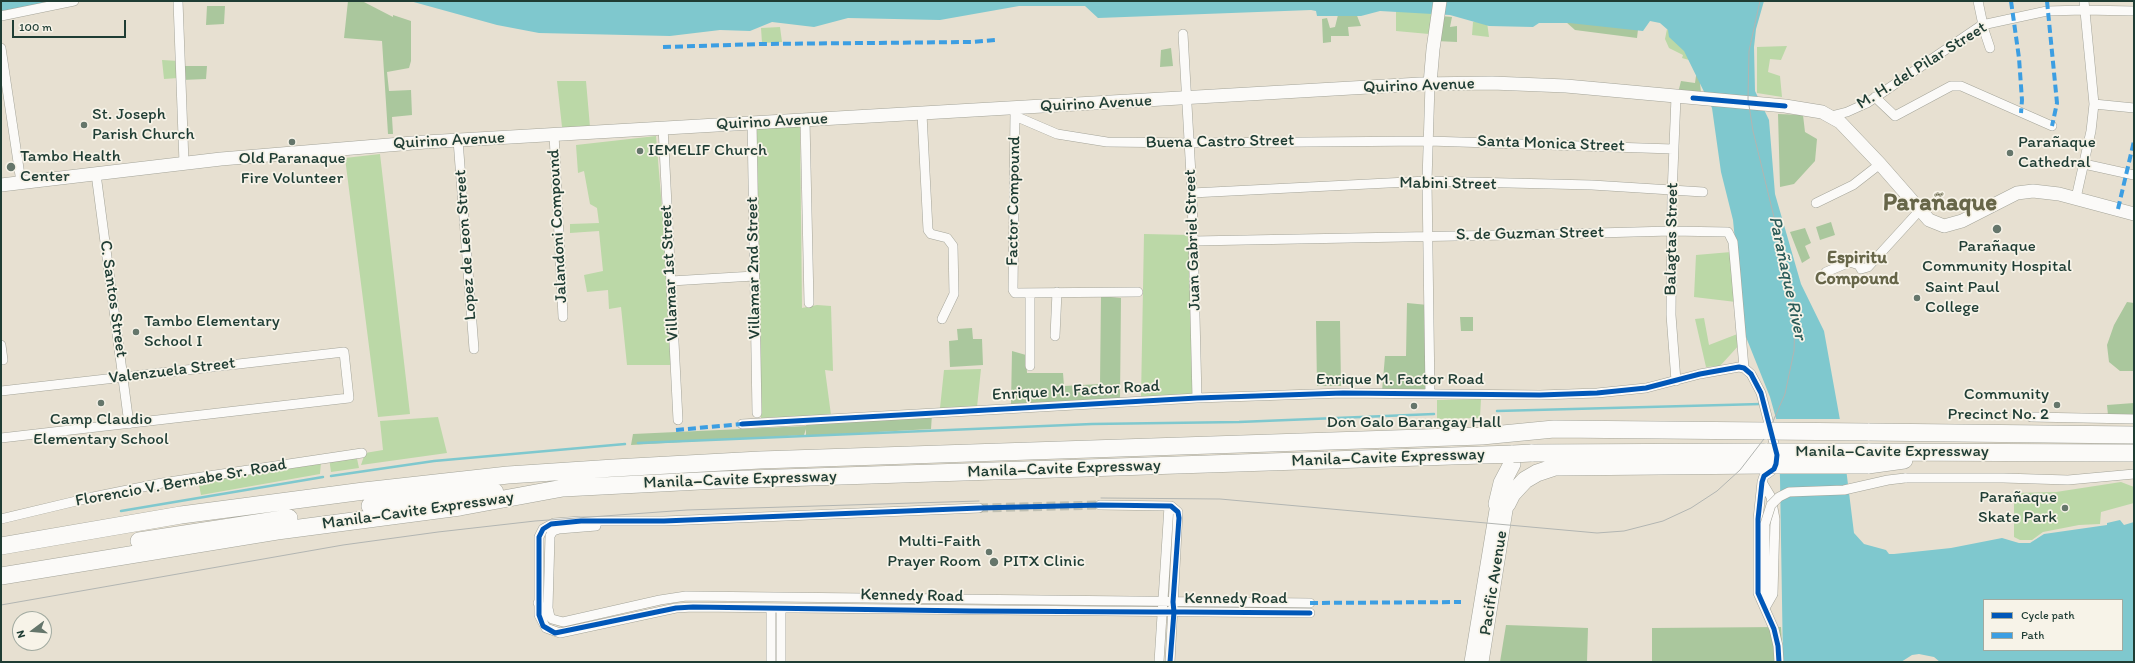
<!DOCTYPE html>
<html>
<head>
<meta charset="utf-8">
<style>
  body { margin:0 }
  #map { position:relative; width:2135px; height:663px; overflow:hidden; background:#e7e0d1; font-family:Itim,sans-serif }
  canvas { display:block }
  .frame { position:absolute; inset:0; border:2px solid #1f3d34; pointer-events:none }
  .legend { position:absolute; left:1983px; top:599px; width:140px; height:52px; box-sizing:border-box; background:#f7f3e8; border:1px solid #a1aaa0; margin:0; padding:5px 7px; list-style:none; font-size:12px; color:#1f3d34 }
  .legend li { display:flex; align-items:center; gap:8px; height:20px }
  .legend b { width:20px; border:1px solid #a1aaa0 }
  .north { position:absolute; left:12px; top:611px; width:40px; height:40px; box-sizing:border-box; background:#f7f3e8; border:1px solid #a1aaa0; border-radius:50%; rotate:254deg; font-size:11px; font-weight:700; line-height:16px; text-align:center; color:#1f3d34 }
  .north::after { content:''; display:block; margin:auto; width:14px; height:18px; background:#65766b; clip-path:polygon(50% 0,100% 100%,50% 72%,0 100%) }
  .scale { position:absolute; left:12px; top:20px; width:114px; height:18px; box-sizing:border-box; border:2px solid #1f3d34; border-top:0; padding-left:5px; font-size:12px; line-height:14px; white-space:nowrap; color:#1f3d34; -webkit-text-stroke:3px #f7f3e8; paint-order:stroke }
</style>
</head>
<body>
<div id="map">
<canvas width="2135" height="663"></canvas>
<div class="frame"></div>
<ul class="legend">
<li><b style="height:5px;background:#0057b8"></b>Cycle path</li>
<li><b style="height:5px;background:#3c9ee2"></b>Path</li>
</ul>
<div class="north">N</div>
<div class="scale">100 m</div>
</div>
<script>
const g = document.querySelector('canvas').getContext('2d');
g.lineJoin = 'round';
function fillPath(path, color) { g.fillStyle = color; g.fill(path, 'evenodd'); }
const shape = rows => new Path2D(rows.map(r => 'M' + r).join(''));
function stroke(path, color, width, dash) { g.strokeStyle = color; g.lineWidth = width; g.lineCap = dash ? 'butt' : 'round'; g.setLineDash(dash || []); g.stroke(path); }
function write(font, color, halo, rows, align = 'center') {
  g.font = font + ' Itim,sans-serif'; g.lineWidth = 3.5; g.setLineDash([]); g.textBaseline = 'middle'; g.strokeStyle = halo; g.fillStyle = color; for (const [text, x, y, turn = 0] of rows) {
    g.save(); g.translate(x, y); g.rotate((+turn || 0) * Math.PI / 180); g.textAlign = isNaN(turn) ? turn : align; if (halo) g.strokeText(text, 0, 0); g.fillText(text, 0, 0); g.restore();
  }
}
const green = shape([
  [1396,6,1432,13,1429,34,1396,31],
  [1473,22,1487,22,1489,37,1472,35],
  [780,27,782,42,762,43,761,28],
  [1667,29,1687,48,1696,62,1682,58,1683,55,1669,48,1665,39],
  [1787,46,1781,60,1770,59,1768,72,1780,76,1782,97,1757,93,1757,47],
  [162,60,179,61,178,78,164,79],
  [557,81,586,81,590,127,562,127],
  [800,126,802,308,817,305,831,306,833,371,825,370,831,415,761,418,756,128],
  [656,136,675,365,627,365,621,307,609,309,608,290,587,292,584,275,603,271,599,231,570,233,570,224,599,223,597,208,590,204,584,171,578,173,576,145],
  [380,154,410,414,378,417,345,158],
  [1144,234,1191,235,1193,396,1141,398],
  [1731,252,1736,302,1694,297,1696,255],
  [1704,318,1709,345,1740,333,1740,344,1720,366,1706,367,1695,319],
  [981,369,977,407,940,408,944,370],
  [1481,399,1480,418,1437,419,1437,400],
  [438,417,447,453,361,465,365,453,383,450,380,421],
  [356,454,359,468,331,472,329,458],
  [321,462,320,474,201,495,198,480],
  [2121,482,2134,487,2134,503,2101,512,2100,524,2079,525,2043,532,2032,540,2020,540,2014,537,2014,493,2056,492]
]);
const forest = shape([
  [348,1,362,1,393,17,393,15,411,21,411,61,409,68,387,72,389,91,411,90,412,115,392,117,393,134,388,134,382,41,344,38],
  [207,6,225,6,224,24,206,25],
  [1356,13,1361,26,1348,27,1349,36,1331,36,1331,42,1323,43,1322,19,1327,18,1330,28,1335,27,1338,15],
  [1441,16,1452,17,1450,27,1457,26,1457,42,1436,41],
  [1639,21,1637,38,1575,30,1566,22],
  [1171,48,1173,66,1160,67,1161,50],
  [1698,62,1701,93,1678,93,1681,81,1695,83],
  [183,66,207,66,206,79,182,80],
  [1778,114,1803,115,1805,132,1817,139,1815,161,1794,184,1780,187],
  [1831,222,1835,235,1820,240,1816,227],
  [1805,228,1811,243,1805,246,1810,258,1802,263,1790,232],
  [1101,296,1121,298,1120,399,1011,404,1012,351,1026,355,1027,373,1063,373,1064,386,1100,384],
  [2127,302,2134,303,2134,371,2120,371,2109,362,2107,345,2114,325],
  [1407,303,1428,305,1428,391,1382,391,1385,356,1406,356],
  [1460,317,1473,317,1473,331,1461,331],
  [1316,321,1340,321,1341,386,1317,386],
  [972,328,973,339,982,339,983,365,950,367,949,341,958,340,957,329],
  [2134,403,2134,415,2108,415,2107,405],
  [932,414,931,429,806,436,806,429,804,435,631,445,633,434,806,426,807,423],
  [1506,625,1588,628,1587,662,1500,662],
  [1781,627,1783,662,1652,662,1652,628]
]);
const water = shape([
  [1,1,66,1,1,11],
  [410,1,1764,1,1756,29,1754,47,1755,91,1769,120,1775,194,1801,284,1824,331,1840,420,1854,533,1864,544,1886,550,1889,554,1894,554,1951,548,2002,538,2019,543,2030,543,2044,534,2107,525,2107,523,2120,520,2124,525,2134,522,2134,662,1940,662,1934,657,1919,654,1912,655,1901,662,1783,662,1780,478,1777,422,1770,397,1744,332,1733,220,1721,172,1712,108,1684,51,1669,37,1668,30,1660,23,1650,21,1643,31,1569,23,1539,23,1533,27,1489,26,1450,15,1380,11,1361,16,1317,16,1316,11,1311,10,1098,18,1085,6,1019,6,940,20,848,18,814,27,772,22,750,31,720,30,670,36,539,33,497,25],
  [1984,600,2122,600,2122,650,1984,650]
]);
const pier = shape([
  [1774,419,1841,419,1848,468,1778,468]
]);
const stream = shape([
  [1497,411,1761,404],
  [638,443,1092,424,1239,422,1434,414],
  [331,476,434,461,625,444],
  [121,511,323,477]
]);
const streetTunnel = shape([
  [979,508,1100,505]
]);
const street = shape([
  [178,1,184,163],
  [1978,1,1984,30,1990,48],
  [1,16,74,1],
  [1183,34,1192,193,1197,398],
  [1,48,21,182],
  [1430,84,1427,181,1430,394],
  [1676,97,1672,195,1671,315,1676,381],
  [1875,97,1895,116,1951,86,1961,86,2052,126],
  [2094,104,2134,108],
  [1015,112,1013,290,1015,293,1138,292],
  [922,114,928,230,931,234,947,238,953,246,954,294,942,319],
  [1015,116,1057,134,1107,142,1189,143,1429,141,1673,149],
  [1831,116,1847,112,1867,103,1982,25,2047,11,2084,10,2134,11],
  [805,120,809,303],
  [752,122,757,413],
  [663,127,678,420],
  [554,134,563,317],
  [458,140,474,349],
  [2084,164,2134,175],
  [96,174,129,424],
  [1192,193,1427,181,1592,185,1703,192],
  [2076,198,2091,131,2094,104,2084,1],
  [1816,203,1853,185,1880,164],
  [1194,241,1560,234,1671,231,1728,232,1733,242,1736,275,1744,368],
  [1826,272,1850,262,1859,265,1861,269,1868,267,1920,210],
  [671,281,754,276],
  [1055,336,1057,292],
  [1,345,3,360],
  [1030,366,1030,293],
  [1,391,344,352,349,398,1,438],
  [2031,417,2134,419],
  [742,424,1197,398,1343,393,1540,395,1597,393,1646,388,1700,374,1739,367,1744,368,1751,374,1761,393,1777,455,1776,464,1774,469,1764,476,1762,482,1758,519,1758,593,1774,629,1778,646,1779,662],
  [1905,478,2003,478,2068,480,2134,474],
  [1762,482,1771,497,1775,519,1773,594,1765,608],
  [1100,505,1171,506,1178,512,1170,662],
  [979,508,664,521,581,521,554,523,543,529,539,537,539,615,546,628,560,633,676,608,693,607,1310,613],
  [1,519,93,497,162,483,362,453],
  [538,603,552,619,563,622,660,600,686,596,1310,603],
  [1765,606,1765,524],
  [550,617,548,608,550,536,553,531,559,529,596,526],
  [771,662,771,608],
  [781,662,781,608],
  [1159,662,1169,506]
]);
const secondary = shape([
  [1430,84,1433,49,1440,1],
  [1,185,221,159,425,142,1420,84,1492,83,1566,86,1785,106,1822,112,1840,122,1880,164,1929,220,1944,226,1962,221,2017,193,2033,191,2059,194,2134,214],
  [1471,662,1497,504],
  [1482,662,1507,504]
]);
const highway = shape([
  [1868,432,2134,435],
  [1868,452,2134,453],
  [1531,453,1767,452],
  [1868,465,1904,460],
  [1497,504,1502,483,1512,464],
  [1507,504,1512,494,1525,480,1537,473,1555,467,1766,465],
  [370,506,467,493,495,492],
  [139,541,289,518],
  [1,546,181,515,364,491,508,475,614,468,760,460,1482,436,1554,429,1767,431],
  [1,576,277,531,460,507,563,488,719,480,1513,454]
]);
const tram = shape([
  [1101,498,1220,499,1597,533,1624,531,1663,521,1691,508,1717,491,1740,470,1767,435,1785,394,1794,351,1795,321,1792,291,1753,131,1748,99,1749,51,1760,1],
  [1,605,343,545,438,532,535,521,687,510,979,501]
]);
const streetBridge = shape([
  [1765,524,1771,505,1779,497,1789,492,1844,490,1888,480,1905,478]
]);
const highwayBridge = shape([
  [1767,431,1868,432],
  [1767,452,1868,452],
  [1513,454,1531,453],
  [1766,465,1868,465]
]);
const quiet = shape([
  [2011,1,2019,58,2022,100,2021,113],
  [2047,1,2057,103,2052,126],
  [663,47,760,44,972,42,996,40],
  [2118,209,2134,141],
  [676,430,742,424],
  [1310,603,1461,602]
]);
const cycleway = shape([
  [1693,98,1785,106],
  [742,424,1197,398,1343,393,1540,395,1597,393,1646,388,1700,374,1739,367,1744,368,1751,374,1761,393,1777,455,1776,464,1774,469,1764,476,1762,482,1758,519,1758,593,1774,629,1778,646,1779,662],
  [1170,662,1174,612,1173,602,1179,518,1178,512,1171,506,1100,505,979,508,664,521,581,521,551,524,543,529,539,537,539,615,543,626,555,633,676,608,693,607,971,611,1152,612,1184,612,1310,613]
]);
const markers = [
  [84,125,4,"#65766b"],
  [292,142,4,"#65766b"],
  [640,151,4,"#65766b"],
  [2010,153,4,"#65766b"],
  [11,167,5,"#65766b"],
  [1997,229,5,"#65766b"],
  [1917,298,4,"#65766b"],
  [136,332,4,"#65766b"],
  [101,403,4,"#65766b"],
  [2057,405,4,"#65766b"],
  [1414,406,4,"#65766b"],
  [2065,508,4,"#65766b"],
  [989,552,4,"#65766b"],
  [994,562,5,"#65766b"]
];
const streetNames = [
  ["M. H. del Pilar Street",1922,66,-32],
  ["Quirino Avenue",1419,86,-2],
  ["Quirino Avenue",1096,104,-3],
  ["Quirino Avenue",772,122,-3],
  ["Quirino Avenue",449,141,-3],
  ["Buena Castro Street",1220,142,-1],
  ["Santa Monica Street",1551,144,2],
  ["Mabini Street",1448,184,1],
  ["Factor Compound",1014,201,-89],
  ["Jalandoni Compound",558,226,-93],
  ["S. de Guzman Street",1530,234,-1],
  ["Balagtas Street",1672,239,-89],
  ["Juan Gabriel Street",1193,240,-92],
  ["Lopez de Leon Street",466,245,-94],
  ["Villamar 2nd Street",754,268,-91],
  ["Villamar 1st Street",670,273,-93],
  ["C. Santos Street",113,299,82],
  ["Valenzuela Street",172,371,-7],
  ["Enrique M. Factor Road",1400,380],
  ["Enrique M. Factor Road",1076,391,-3],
  ["Manila–Cavite Expressway",1892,452],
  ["Manila–Cavite Expressway",1388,458,-2],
  ["Manila–Cavite Expressway",1064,469,-2],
  ["Manila–Cavite Expressway",740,480,-2],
  ["Florencio V. Bernabe Sr. Road",181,483,-10],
  ["Manila–Cavite Expressway",418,511,-8],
  ["Pacific Avenue",1494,583,-81],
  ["Kennedy Road",912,596,1],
  ["Kennedy Road",1236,599]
];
const poiNames = [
  ["St. Joseph",92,115],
  ["Parish Church",92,135],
  ["Parañaque",2018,143],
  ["Cathedral",2018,163],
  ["IEMELIF Church",648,151],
  ["Tambo Health",20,157],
  ["Center",20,177],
  ["Old Paranaque",292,159,"center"],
  ["Fire Volunteer",292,179,"center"],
  ["Parañaque",1997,247,"center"],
  ["Community Hospital",1997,267,"center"],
  ["Saint Paul",1925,288],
  ["College",1925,308],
  ["Tambo Elementary",144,322],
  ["School I",144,342],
  ["Community",2049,395,"right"],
  ["Precinct No. 2",2049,415,"right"],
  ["Camp Claudio",101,420,"center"],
  ["Elementary School",101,440,"center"],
  ["Don Galo Barangay Hall",1414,423,"center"],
  ["Parañaque",2057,498,"right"],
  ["Skate Park",2057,518,"right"],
  ["Multi-Faith",981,542,"right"],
  ["Prayer Room",981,562,"right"],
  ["PITX Clinic",1003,562]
];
const neighbourhoodNames = [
  ["Espiritu",1857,258],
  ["Compound",1857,279]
];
const waterNames = [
  ["Parañaque River",1787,278,78]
];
const townNames = [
  ["Parañaque",1940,204]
];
fillPath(green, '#bbd8a7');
fillPath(forest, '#aac79d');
fillPath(water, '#7fc8ce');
fillPath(pier, '#e7e0d1');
stroke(stream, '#7fc8ce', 2.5);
stroke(streetTunnel, '#bfbfb2', 9, [9, 4.5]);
stroke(street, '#a4a499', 10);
stroke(secondary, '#a4a499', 14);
stroke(highway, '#a4a499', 18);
stroke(street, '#fbfaf8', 9);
stroke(secondary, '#fbfaf8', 13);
stroke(highway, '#fbfaf8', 17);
stroke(tram, '#b2b5b2', 1);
stroke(streetBridge, '#a4a499', 10, []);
stroke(highwayBridge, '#a4a499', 18, []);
stroke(streetBridge, '#fbfaf8', 9);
stroke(highwayBridge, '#fbfaf8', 17);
stroke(quiet, '#3c9ee2', 4, [8, 4]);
stroke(cycleway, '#0057b8', 5);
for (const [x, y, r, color] of markers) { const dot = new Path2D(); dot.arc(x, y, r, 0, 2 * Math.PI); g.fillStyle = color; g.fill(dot); stroke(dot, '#f7f3e8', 1.5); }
write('17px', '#1f3d34', '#f7f3e8', streetNames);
write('17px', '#1f3d34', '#f7f3e8', poiNames, 'left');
write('bold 18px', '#676649', '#f7f3e8', neighbourhoodNames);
write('italic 18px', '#2c5d5a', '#f7f3e8', waterNames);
write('bold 25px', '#676649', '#f7f3e8', townNames);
</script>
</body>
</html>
